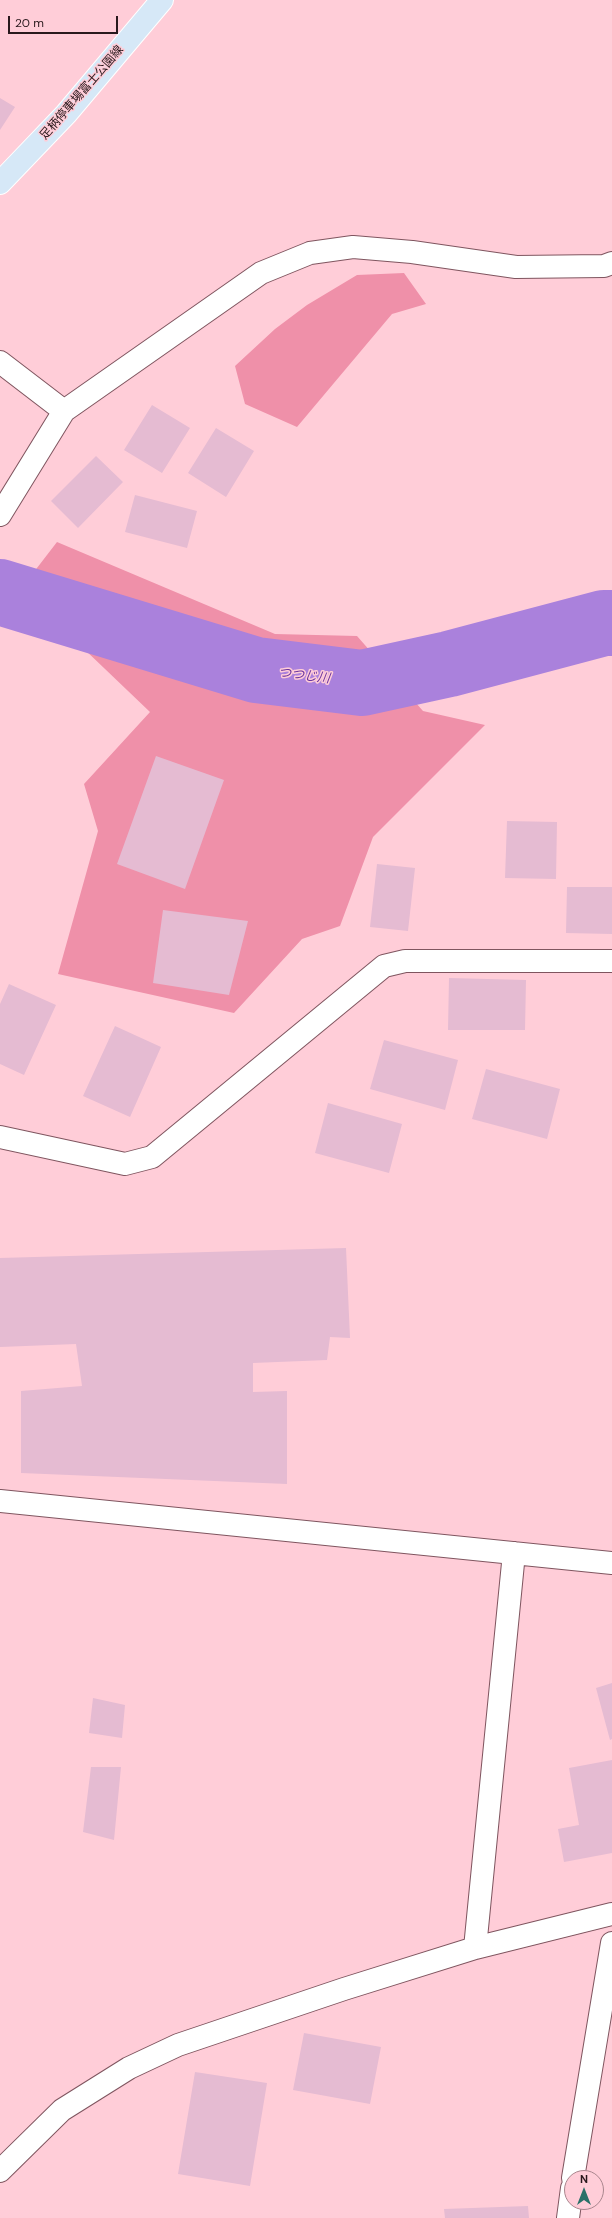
<!DOCTYPE html>
<html>
<head>
<meta charset="utf-8">
<style>
  body { margin:0 }
  #map { position:relative; width:612px; height:2218px; overflow:hidden; background:#ffcdd8; font-family:"DM Sans",sans-serif }
  canvas { display:block }
  .north { position:absolute; left:564px; top:2170px; width:40px; height:40px; box-sizing:border-box; background:#ffcdd8; border:1px solid #a9858d; border-radius:50%; rotate:0deg; font-size:11px; font-weight:700; line-height:16px; text-align:center; color:#29181c }
  .north::after { content:''; display:block; margin:auto; width:14px; height:18px; background:#2a7168; clip-path:polygon(50% 0,100% 100%,50% 72%,0 100%) }
  .scale { position:absolute; left:8px; top:16px; width:110px; height:18px; box-sizing:border-box; border:2px solid #29181c; border-top:0; padding-left:5px; font-size:12px; line-height:14px; white-space:nowrap; color:#29181c; -webkit-text-stroke:3px #ffcdd8; paint-order:stroke }
</style>
</head>
<body>
<div id="map">
<canvas width="612" height="2218"></canvas>
<div class="north">N</div>
<div class="scale">20 m</div>
</div>
<script>
const g = document.querySelector('canvas').getContext('2d');
g.lineJoin = 'round';
function fillPath(path, color) { g.fillStyle = color; g.fill(path, 'evenodd'); }
const shape = rows => new Path2D(rows.map(r => 'M' + r).join(''));
function stroke(path, color, width, dash) { g.strokeStyle = color; g.lineWidth = width; g.lineCap = dash ? 'butt' : 'round'; g.setLineDash(dash || []); g.stroke(path); }
function write(font, color, halo, rows, align = 'center') {
  g.font = font + ' "DM Sans","Noto Sans JP",sans-serif'; g.lineWidth = 3; g.setLineDash([]); g.textBaseline = 'middle'; g.strokeStyle = halo; g.fillStyle = color; for (const [text, x, y, turn = 0] of rows) {
    g.save(); g.translate(x, y); g.rotate((+turn || 0) * Math.PI / 180); g.textAlign = isNaN(turn) ? turn : align; if (halo) g.strokeText(text, 0, 0); g.fillText(text, 0, 0); g.restore();
  }
}
const green = shape([
  [404,273,426,304,392,314,297,427,245,404,235,366,275,329,307,305,357,275],
  [57,542,275,634,357,636,423,711,485,725,373,837,340,926,302,939,234,1013,58,974,98,831,84,784,150,712,82,647,0,623,0,616]
]);
const river = shape([
  [0,592,256,670,362,683,449,664,604,623,612,623]
]);
const building = shape([
  [0,98,15,107,0,130],
  [152,405,190,428,162,473,124,450],
  [216,428,254,451,226,497,188,473],
  [96,456,123,482,78,528,51,501],
  [135,495,197,511,187,548,125,532],
  [156,756,224,780,185,889,117,864],
  [507,821,557,822,556,879,505,878],
  [377,864,415,868,408,931,370,927],
  [567,887,612,887,612,934,566,933],
  [163,910,248,921,229,995,153,983],
  [449,978,526,980,525,1030,448,1030],
  [9,984,56,1005,24,1075,0,1064,0,1004],
  [115,1026,161,1047,130,1117,83,1096],
  [384,1040,458,1060,445,1110,370,1089],
  [486,1069,560,1089,547,1139,472,1119],
  [328,1103,402,1124,389,1173,315,1153],
  [346,1248,350,1338,330,1337,327,1360,253,1363,253,1392,287,1391,287,1484,21,1473,21,1391,82,1386,76,1344,0,1347,0,1258],
  [612,1683,612,1739,610,1740,596,1688],
  [93,1698,125,1705,122,1738,89,1733],
  [612,1760,612,1853,564,1862,558,1829,579,1825,569,1768],
  [91,1767,121,1767,114,1840,83,1832],
  [304,2033,381,2047,370,2104,293,2090],
  [195,2072,267,2083,250,2186,178,2174],
  [528,2206,529,2218,445,2218,444,2209]
]);
const minor = shape([
  [0,362,64,411,0,515],
  [64,411,261,273,310,253,353,247,412,252,516,267,604,266,612,263],
  [0,1137,125,1164,152,1157,384,966,405,961,612,961],
  [0,1501,612,1563],
  [475,1948,514,1553],
  [0,2171,62,2110,129,2068,178,2045,344,1989,475,1948,612,1914],
  [573,2178,612,1943],
  [568,2218,572,2188]
]);
const major = shape([
  [0,183,66,114,162,0]
]);
const streetNames = [
  ["足柄停車場富士公園線",82,93,-49]
];
const waterNames = [
  ["つつじ川",304,676,7]
];
fillPath(green, '#ef90a9');
stroke(river, '#aa81dc', 66);
fillPath(building, '#e5bbd2');
stroke(minor, '#7f555f', 24);
stroke(major, '#fff', 24);
stroke(minor, '#fff', 22);
stroke(major, '#d6e8f7', 22);
write('12px', '#29181c', '#ffcdd8', streetNames);
write('italic 13px', '#6b35a0', '#ffcdd8', waterNames);
</script>
</body>
</html>
